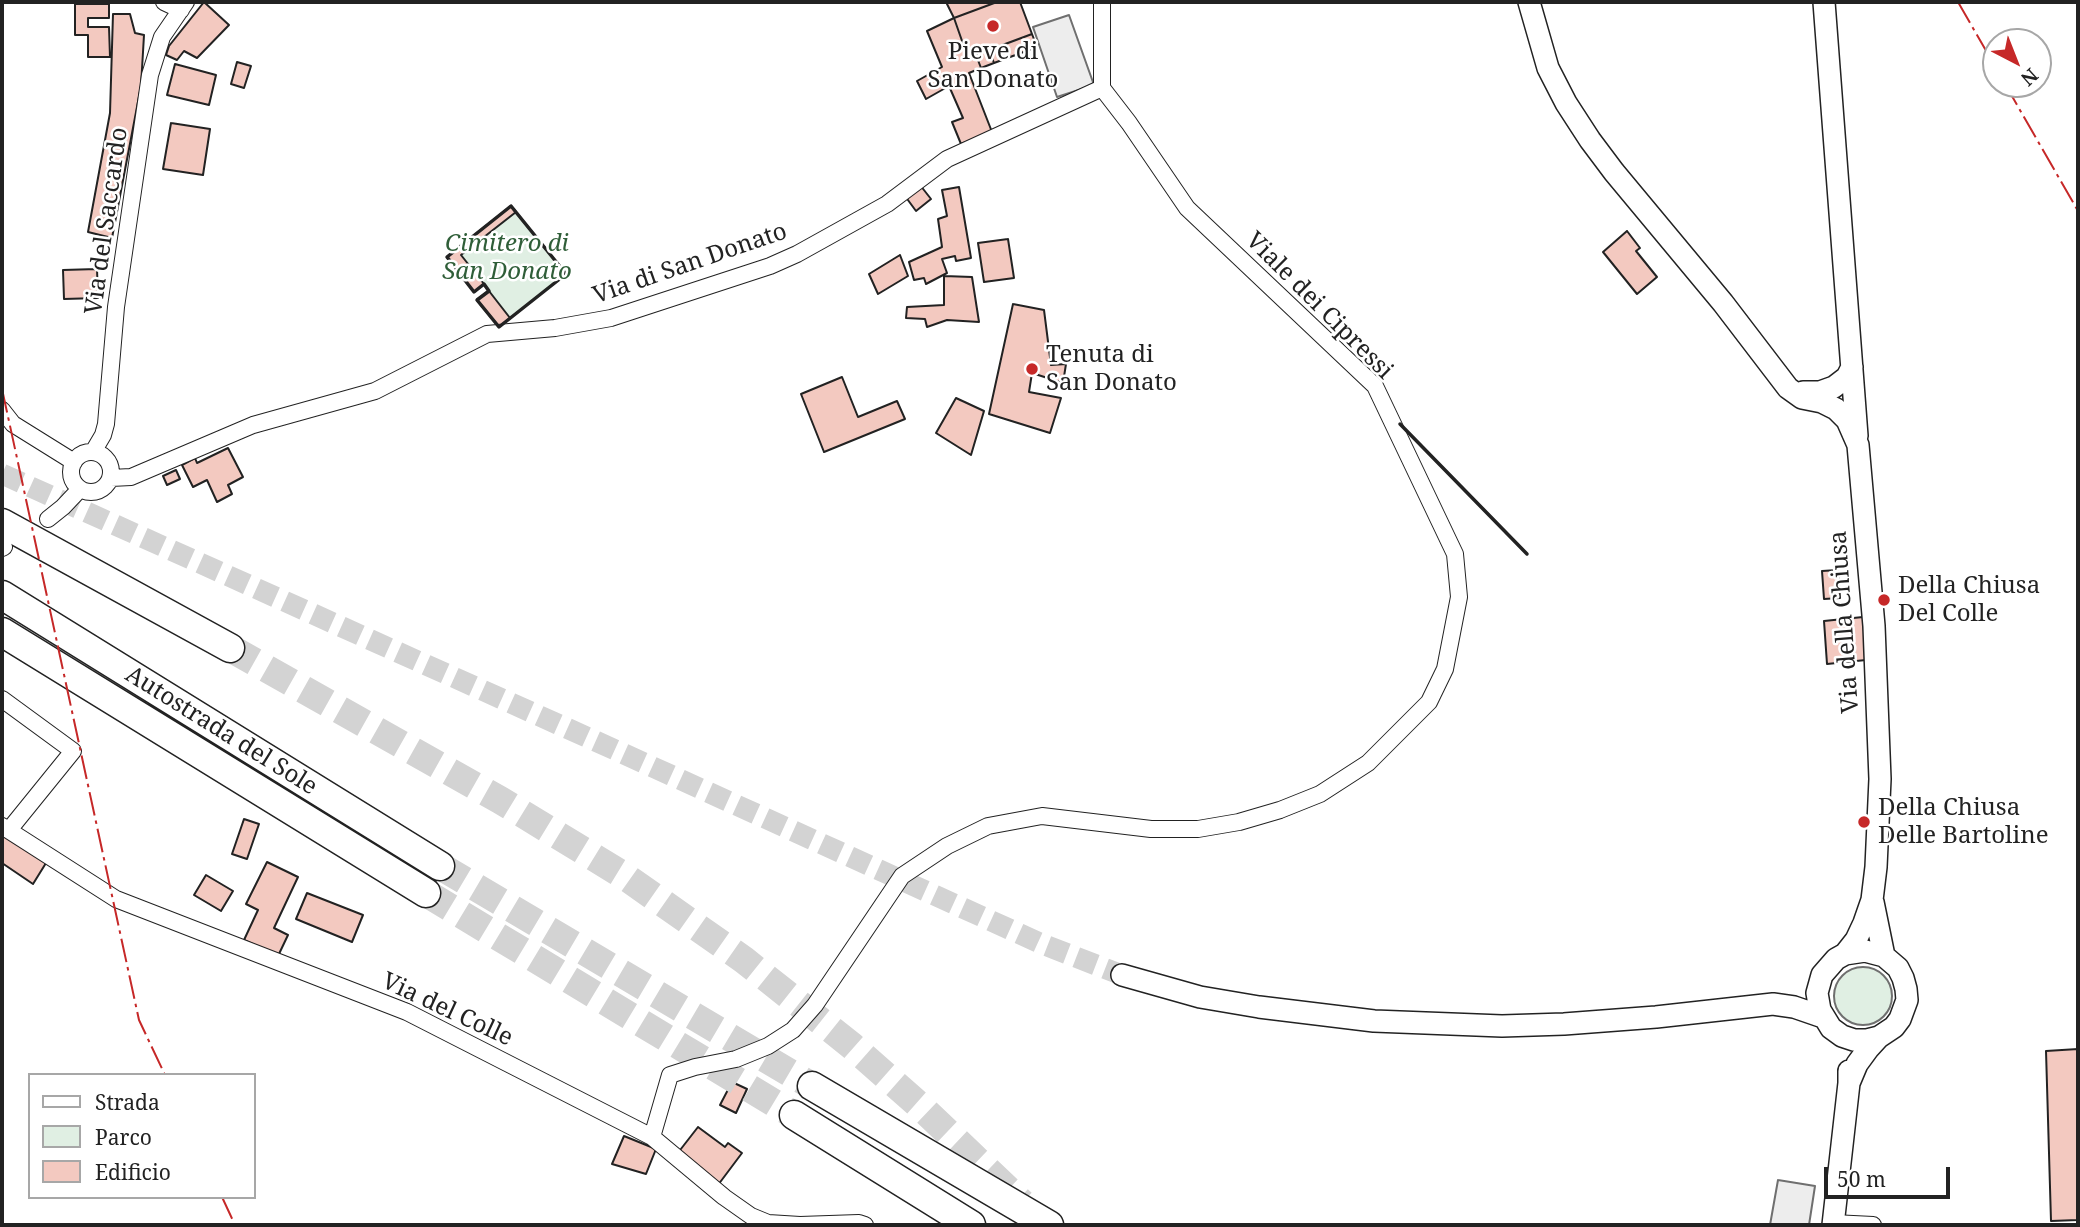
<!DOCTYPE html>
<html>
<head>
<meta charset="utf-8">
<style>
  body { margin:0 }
  #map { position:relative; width:2080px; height:1227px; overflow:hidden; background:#fff; font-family:"Noto Serif",serif }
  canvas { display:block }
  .frame { position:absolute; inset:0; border:4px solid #222; pointer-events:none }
  .legend { position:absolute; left:28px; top:1073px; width:228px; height:126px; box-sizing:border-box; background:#fff; border:2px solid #a7a7a7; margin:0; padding:9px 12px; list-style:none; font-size:21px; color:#222 }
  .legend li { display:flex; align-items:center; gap:14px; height:35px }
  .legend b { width:35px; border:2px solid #a7a7a7 }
  .north { position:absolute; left:1982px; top:28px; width:70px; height:70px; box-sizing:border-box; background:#fff; border:2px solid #a7a7a7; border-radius:50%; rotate:138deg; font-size:19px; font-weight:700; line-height:28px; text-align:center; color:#222 }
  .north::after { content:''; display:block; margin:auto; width:24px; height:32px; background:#c62828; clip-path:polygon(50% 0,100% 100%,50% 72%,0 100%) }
  .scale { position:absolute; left:1824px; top:1167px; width:126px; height:32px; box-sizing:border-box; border:4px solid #222; border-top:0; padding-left:9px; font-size:21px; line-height:24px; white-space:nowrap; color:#222; -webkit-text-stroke:5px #fff; paint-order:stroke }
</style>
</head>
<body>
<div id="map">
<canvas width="2080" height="1227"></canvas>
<div class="frame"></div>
<ul class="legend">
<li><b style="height:9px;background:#fff"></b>Strada</li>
<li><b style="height:19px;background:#e0efe3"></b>Parco</li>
<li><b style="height:19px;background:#f3c9c0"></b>Edificio</li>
</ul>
<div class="north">N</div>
<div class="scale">50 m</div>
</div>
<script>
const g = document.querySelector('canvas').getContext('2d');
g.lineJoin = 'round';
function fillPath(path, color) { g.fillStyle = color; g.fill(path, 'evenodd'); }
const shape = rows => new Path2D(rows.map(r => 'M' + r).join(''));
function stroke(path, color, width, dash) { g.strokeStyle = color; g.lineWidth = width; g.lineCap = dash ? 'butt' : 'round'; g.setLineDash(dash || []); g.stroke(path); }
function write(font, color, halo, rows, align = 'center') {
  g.font = font + ' "Noto Serif",serif'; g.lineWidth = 5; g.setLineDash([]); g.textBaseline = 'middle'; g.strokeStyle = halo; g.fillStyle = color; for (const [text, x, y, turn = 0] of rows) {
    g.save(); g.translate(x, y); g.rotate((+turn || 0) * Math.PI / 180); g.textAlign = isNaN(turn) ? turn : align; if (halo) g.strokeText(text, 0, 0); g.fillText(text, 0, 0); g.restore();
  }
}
const green = shape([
  [511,206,566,274,499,327,477,300,488,291,484,285,474,292,447,257,511,206],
  '1834 996a29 29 0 1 1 58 0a29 29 0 1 1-58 0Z'
]);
const parking = shape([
  [1069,15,1094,85,1057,97,1033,27,1069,15],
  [1778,1180,1815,1186,1809,1225,1770,1225,1778,1180]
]);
const building = shape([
  [204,2,229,25,197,58,184,51,177,60,166,55,169,46,204,2],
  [946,2,997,2,954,18,946,2],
  [997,2,1020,2,1032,34,968,58,954,18,997,2],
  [75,4,109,4,109,18,88,18,88,27,109,27,110,57,88,57,88,35,75,35,75,4],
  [113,14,130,14,135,33,144,35,141,86,112,238,88,232,110,113,113,14],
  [954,18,968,58,976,55,981,68,969,73,992,132,961,144,952,122,963,118,949,86,926,99,917,81,942,67,927,31,954,18],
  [1032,34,1037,47,994,63,989,50,1032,34],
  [989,50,994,63,981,68,976,55,989,50],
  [237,62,251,66,244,88,231,84,237,62],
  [175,64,216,75,209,105,167,95,175,64],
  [171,123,210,129,203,175,163,169,171,123],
  [920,185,931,199,916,211,905,196,920,185],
  [959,187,971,258,956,261,955,256,942,259,947,273,926,284,924,278,914,280,909,262,942,247,938,219,947,216,942,190,959,187],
  [511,206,516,212,461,255,484,284,474,292,447,257,511,206],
  [1627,231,1640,248,1636,251,1657,277,1637,294,1603,252,1627,231],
  [1008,239,1014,278,984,282,978,243,1008,239],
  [900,255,908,276,878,294,869,274,900,255],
  [97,269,98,298,64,299,63,270,97,269],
  [944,276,972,277,979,322,947,320,927,327,925,319,906,318,907,307,944,305,944,276],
  [489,291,510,318,499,327,477,300,489,291],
  [1013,304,1044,310,1051,365,1066,364,1063,383,1032,373,1029,392,1061,398,1050,433,989,414,1013,304],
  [842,377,858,417,897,401,905,419,824,452,801,394,842,377],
  [956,398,984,411,971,455,936,433,956,398],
  [228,448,243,477,228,485,232,494,217,502,207,480,193,487,182,465,195,458,197,463,228,448],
  [176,470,180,479,167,485,163,476,176,470],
  [1838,570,1840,598,1824,599,1822,571,1838,570],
  [1863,617,1866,660,1827,664,1824,621,1863,617],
  [244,819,259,824,247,859,232,854,244,819],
  [2,834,46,863,33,884,2,863,2,834],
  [267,862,298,877,274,928,288,935,278,956,244,940,258,910,246,904,267,862],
  [206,875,233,891,221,911,194,895,206,875],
  [307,893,363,915,352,942,296,919,307,893],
  [2078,1049,2078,1220,2051,1221,2046,1051,2078,1049],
  [732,1082,747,1089,736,1113,720,1105,732,1082],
  [698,1127,725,1147,728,1143,742,1153,718,1185,677,1154,698,1127],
  [624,1136,656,1149,646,1174,612,1164,624,1136]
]);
const secondaryTunnel = shape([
  [2,474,622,753,1042,944,1122,975]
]);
const highwayTunnel = shape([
  [230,648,500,800,623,875,744,960,852,1046,921,1107,1022,1203],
  [440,866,812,1086],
  [426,893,794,1115]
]);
const street = shape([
  [164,2,181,10],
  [2,410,13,424,74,462],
  '71 472a20 20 0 1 1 40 0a20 20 0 1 1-40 0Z',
  [93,452,103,435,106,424,116,307,150,75,162,37,186,2],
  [111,478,131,477,253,425,375,391,487,334,555,328,611,318,770,266,797,254,887,204,947,159,1102,88,1102,2],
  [48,519,63,507,80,489],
  [2,548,4,547],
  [2,699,73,751,9,830],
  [2,826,116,899,407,1012,652,1137,724,1197,751,1216,768,1223,800,1225,859,1223,865,1225],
  [652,1137,670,1075,695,1067,736,1059,768,1046,793,1030,815,1005,902,876,947,846,988,826,1042,816,1151,829,1198,829,1239,822,1280,810,1320,794,1368,763,1429,702,1445,669,1459,597,1455,554,1375,386,1187,208,1129,123,1102,88],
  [1833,1223,1873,1225]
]);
const secondary = shape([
  [1529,2,1548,68,1566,103,1590,140,1614,172,1723,303,1788,388,1802,398,1822,402,1836,409,1847,420,1858,445,1874,626,1880,779,1876,867,1872,900,1864,923,1856,940,1845,954],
  [1824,2,1857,436],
  [1803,392,1820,392,1834,387,1847,377,1852,367],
  [1873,902,1884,956],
  [1122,975,1200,997,1259,1007,1374,1021,1502,1026,1564,1024,1656,1017,1773,1004,1794,1007,1823,1017],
  [1849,1083,1857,1064,1868,1049,1879,1037,1894,1027,1900,1019,1907,1000,1906,989,1903,978,1898,968,1884,956,1865,951,1845,954,1836,959,1822,975,1817,993,1820,1010,1831,1028,1842,1036,1854,1040,1867,1040,1879,1037],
  [1833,1225,1849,1083,1849,1071]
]);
const highway = shape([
  [2,523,230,648],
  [2,595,440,866],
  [2,632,426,893],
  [812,1086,1049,1225],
  [794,1115,971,1225]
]);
const wall = shape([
  [511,206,566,274,499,327,477,300,489,291,484,284,474,292,447,257,511,206],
  [1400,424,1527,554]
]);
const power = shape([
  [1958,2,1996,68],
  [2005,84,2078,211],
  [2,389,139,1020,165,1075],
  [222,1197,235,1225]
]);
const markers = [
  [993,26,7,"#c62828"],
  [1032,369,7,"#c62828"],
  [1884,600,7,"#c62828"],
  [1864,822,7,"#c62828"]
];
const poiNames = [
  ["Pieve di",993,52,"center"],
  ["San Donato",993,80,"center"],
  ["Tenuta di",1046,355],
  ["San Donato",1046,383],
  ["Della Chiusa",1898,586],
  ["Del Colle",1898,614],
  ["Della Chiusa",1878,808],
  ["Delle Bartoline",1878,836]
];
const streetNames = [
  ["Via del Saccardo",107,221,-82],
  ["Via di San Donato",690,264,-19],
  ["Viale dei Cipressi",1319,306,45],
  ["Via della Chiusa",1845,622,-94],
  ["Autostrada del Sole",221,731,32],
  ["Via del Colle",447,1010,25]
];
const parkNames = [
  ["Cimitero di",507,244],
  ["San Donato",507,272]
];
fillPath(green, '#e0efe3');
stroke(green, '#6f6f6f', 2);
fillPath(parking, '#ededed');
stroke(parking, '#6f6f6f', 2);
fillPath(building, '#f3c9c0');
stroke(building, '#222', 2);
stroke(secondaryTunnel, '#d3d3d3', 21, [21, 10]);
stroke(highwayTunnel, '#d3d3d3', 28, [28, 14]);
stroke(street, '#222', 18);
stroke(secondary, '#222', 24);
stroke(highway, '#222', 31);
stroke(street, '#fff', 16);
stroke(secondary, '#fff', 21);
stroke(highway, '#fff', 28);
stroke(wall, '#222', 3.5);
stroke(power, '#c62828', 2, [24, 5, 3.5, 5]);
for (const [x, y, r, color] of markers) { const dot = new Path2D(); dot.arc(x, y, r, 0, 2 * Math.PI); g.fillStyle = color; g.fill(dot); stroke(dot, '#fff', 2.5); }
write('24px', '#222', '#fff', poiNames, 'left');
write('24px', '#222', '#fff', streetNames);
write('italic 24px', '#2f5e38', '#fff', parkNames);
</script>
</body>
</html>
